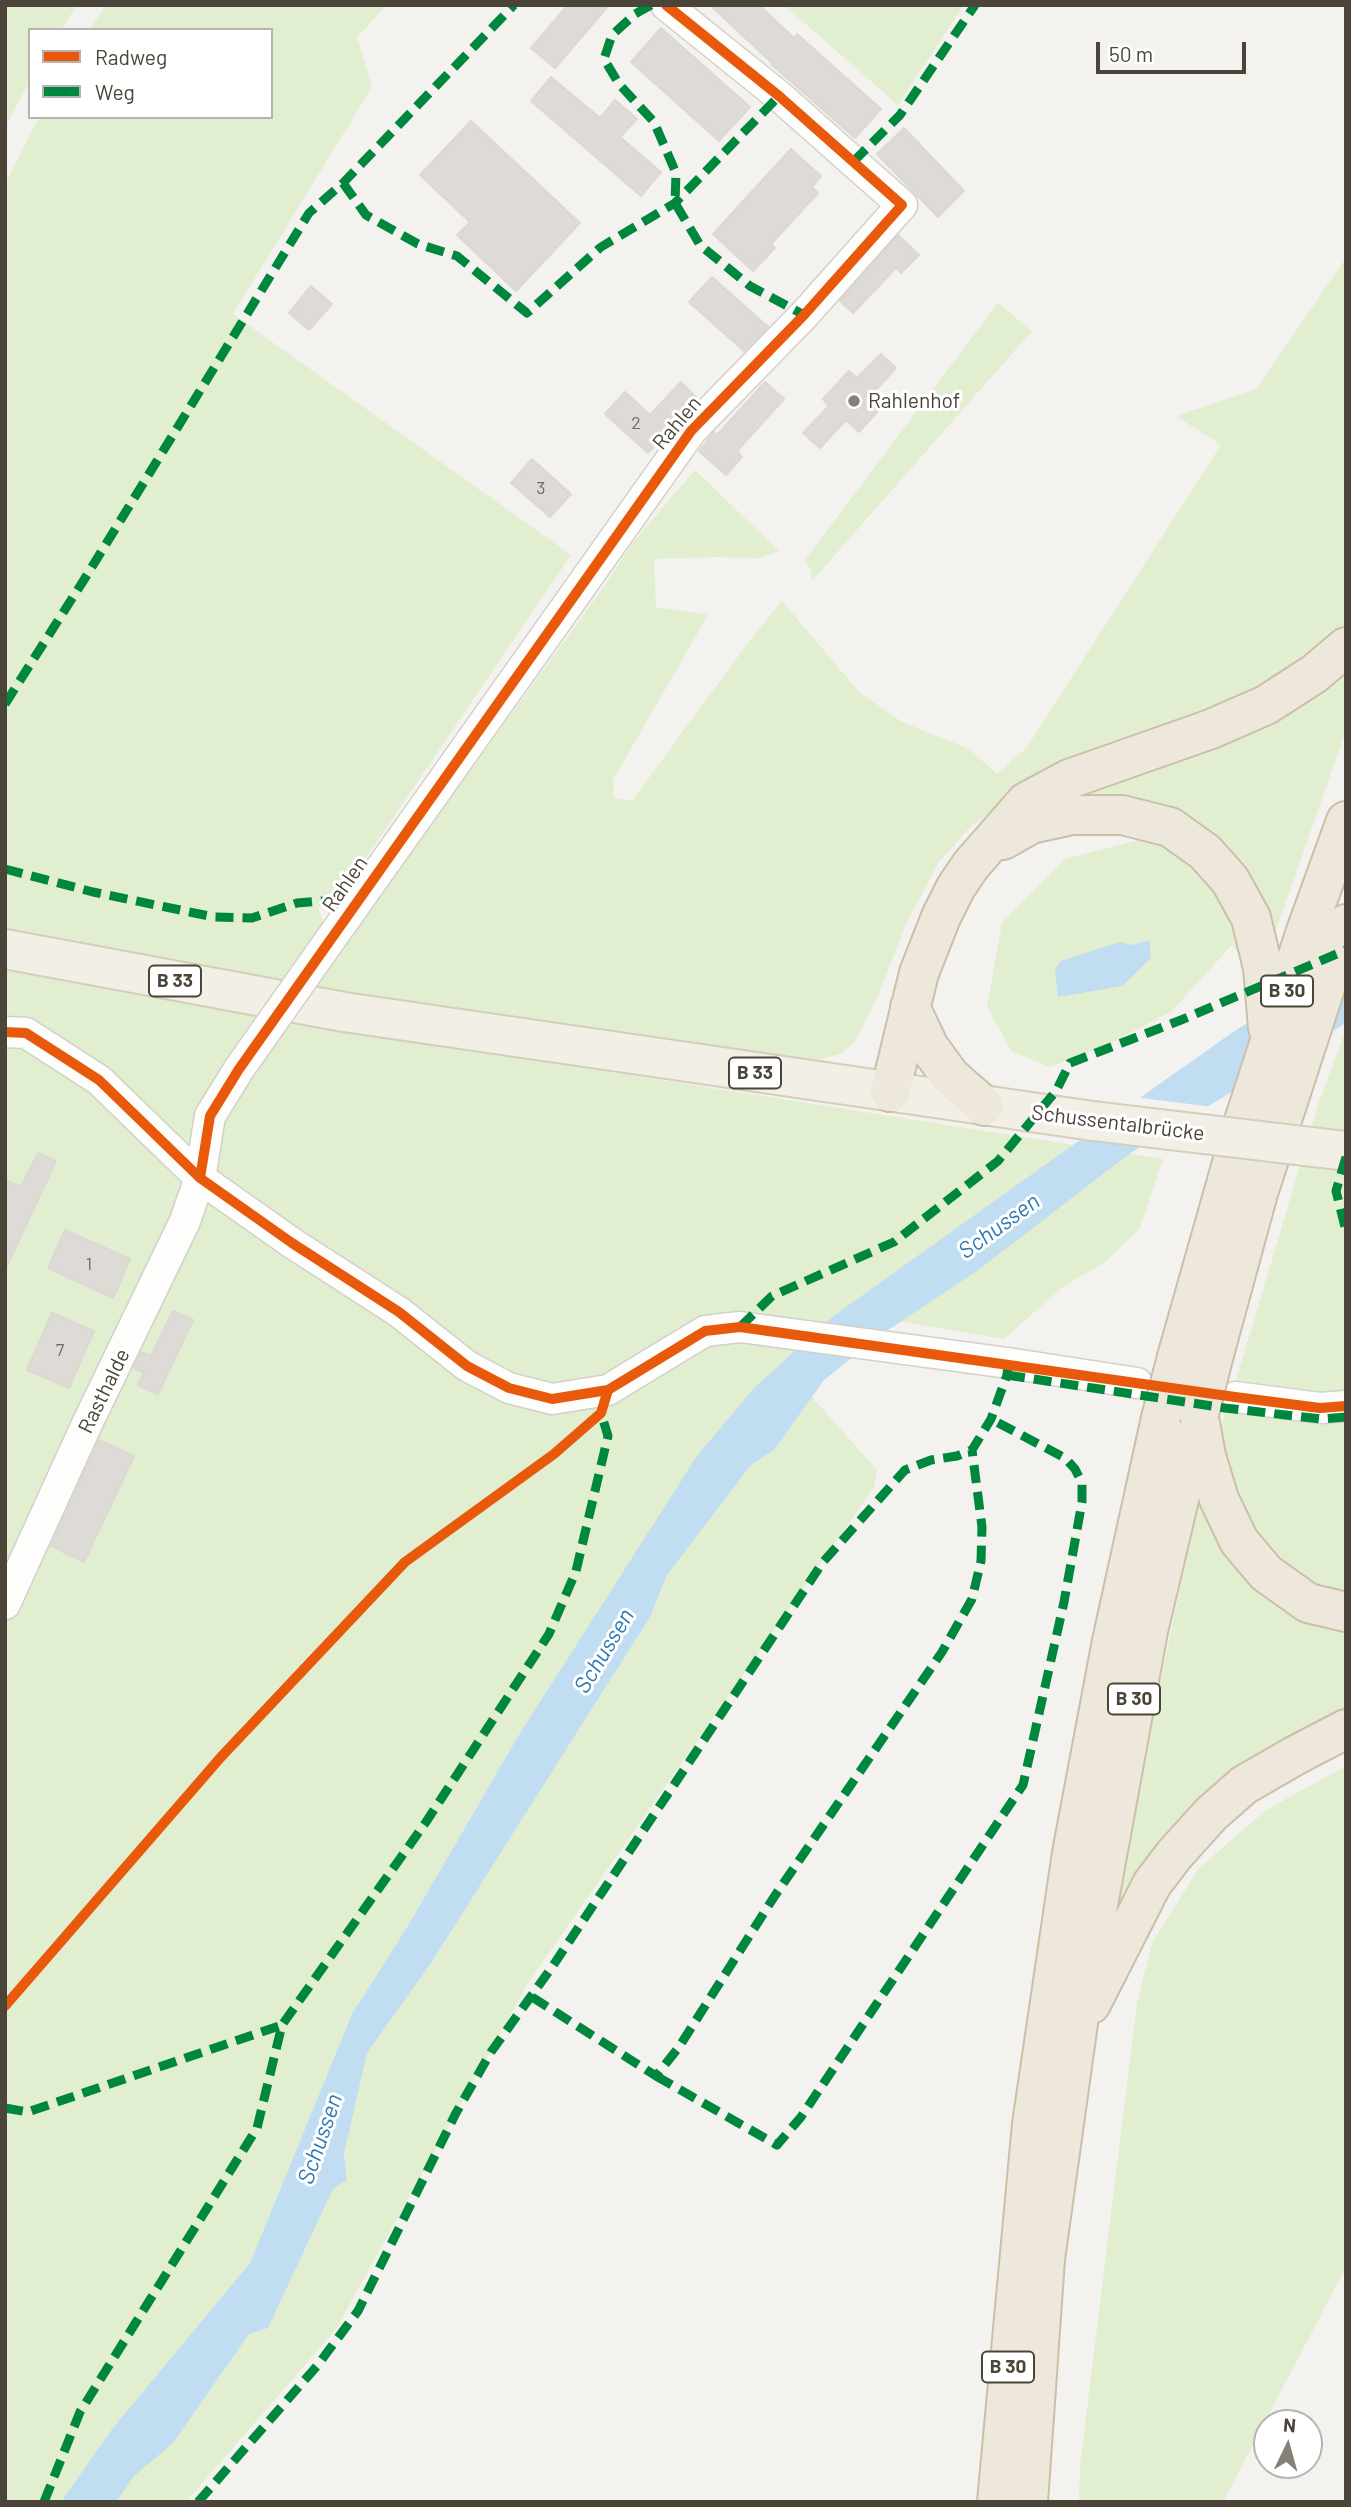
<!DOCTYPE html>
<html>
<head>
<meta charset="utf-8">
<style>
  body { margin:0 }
  #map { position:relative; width:1351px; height:2507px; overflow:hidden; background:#f4f2ee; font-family:Barlow,sans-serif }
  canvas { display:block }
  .frame { position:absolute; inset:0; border:7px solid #4b4439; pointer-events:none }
  .legend { position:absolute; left:28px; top:28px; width:245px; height:91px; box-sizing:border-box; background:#fff; border:2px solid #b7b4b0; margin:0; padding:9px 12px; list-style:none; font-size:21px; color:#4b4439 }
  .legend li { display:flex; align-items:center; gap:14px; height:35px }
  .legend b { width:35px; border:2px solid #b7b4b0 }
  .north { position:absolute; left:1253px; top:2409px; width:70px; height:70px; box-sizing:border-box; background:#fff; border:2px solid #b7b4b0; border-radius:50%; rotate:5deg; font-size:19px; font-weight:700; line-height:28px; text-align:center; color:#4b4439 }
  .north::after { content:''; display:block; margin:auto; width:24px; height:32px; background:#868178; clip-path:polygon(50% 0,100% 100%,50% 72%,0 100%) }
  .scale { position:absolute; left:1096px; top:42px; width:150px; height:32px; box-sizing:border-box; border:4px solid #4b4439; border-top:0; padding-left:9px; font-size:21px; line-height:24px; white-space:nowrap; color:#4b4439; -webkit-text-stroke:5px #fff; paint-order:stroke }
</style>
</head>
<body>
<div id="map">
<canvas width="1351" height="2507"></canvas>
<div class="frame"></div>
<ul class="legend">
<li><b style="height:9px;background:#e8590c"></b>Radweg</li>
<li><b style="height:9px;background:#00873e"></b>Weg</li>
</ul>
<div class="north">N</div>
<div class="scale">50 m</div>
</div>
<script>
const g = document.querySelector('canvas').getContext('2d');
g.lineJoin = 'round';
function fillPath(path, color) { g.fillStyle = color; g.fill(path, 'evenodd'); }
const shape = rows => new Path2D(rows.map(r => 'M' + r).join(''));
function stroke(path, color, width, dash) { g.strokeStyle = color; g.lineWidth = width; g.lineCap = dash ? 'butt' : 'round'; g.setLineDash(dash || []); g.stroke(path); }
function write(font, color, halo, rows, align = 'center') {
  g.font = font + ' Barlow,sans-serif'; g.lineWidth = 6; g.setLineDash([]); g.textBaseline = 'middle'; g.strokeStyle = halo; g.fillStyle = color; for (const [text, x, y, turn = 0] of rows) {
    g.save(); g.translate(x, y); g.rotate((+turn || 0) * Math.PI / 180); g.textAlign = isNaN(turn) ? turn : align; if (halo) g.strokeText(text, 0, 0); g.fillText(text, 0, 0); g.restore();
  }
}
const green = shape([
  [5,5,77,5,61,30,30,30,30,80,5,128],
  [106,5,387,5,357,37,372,87,233,314,571,555,342,893,318,906,323,923,282,982,5,930,5,184,39,117,271,117,271,30,89,30],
  [784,5,964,5,898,105],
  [1346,258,1346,730,1263,968,1205,852,1004,803,971,826,939,862,906,924,877,998,855,1042,840,1054,806,1063,307,991,368,911,608,581,631,545,695,470,779,551,760,558,715,557,654,559,656,607,708,615,613,780,614,798,632,801,747,644,782,601,859,692,902,722,969,749,997,774,1027,747,1221,445,1176,416,1256,389],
  [998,303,1032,331,811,582,811,571,805,560],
  [1090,827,1184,849,1237,918,1243,959,1232,945,1172,1011,1109,1044,1050,1067,1011,1051,987,1006,1002,923,1065,859,1139,840],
  [5,966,261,1009,226,1059,199,1119,219,1129,291,1017,477,1051,1163,1159,1140,1228,1104,1263,1064,1286,1004,1339,891,1320,835,1315,604,1604,517,1738,409,1924,352,2014,250,2263,114,2428,173,2443,249,2334,268,2328,333,2189,347,2180,344,2154,367,2053,431,1963,650,1617,667,1575,733,1487,750,1466,775,1449,812,1397,877,1470,874,1487,528,1983,336,2329,186,2502,5,2502],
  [1346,1029,1346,1711,1318,1729,1214,1784,1157,1849,1120,1917,1117,1908,1131,1822,1201,1488,1241,1364,1318,1105],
  [1346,1766,1346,2267,1223,2502,1079,2502,1080,2466,1137,2003,1152,1943,1199,1868,1266,1810]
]);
const water = shape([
  [1149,940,1151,958,1122,986,1058,997,1055,969,1061,961,1120,942,1132,945],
  [1346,965,1346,1023,1129,1154,981,1268,879,1336,824,1380,775,1449,750,1466,667,1575,650,1617,431,1963,367,2053,344,2154,347,2180,333,2189,268,2328,249,2334,173,2443,134,2476,116,2502,61,2502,113,2428,250,2263,352,2014,409,1924,517,1738,697,1456,754,1388,835,1315,1056,1157,1236,1030]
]);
const pier = shape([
  [1134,1097,1213,1107,1145,1148,1075,1139]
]);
const building = shape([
  [568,5,609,5,555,68,531,48,568,5],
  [710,5,759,5,794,38,797,34,881,109,855,138,771,64,772,63,710,5],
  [661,28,750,107,719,141,631,62,661,28],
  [551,77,600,118,615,100,637,119,620,137,661,172,641,196,531,101,551,77],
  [471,121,580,223,516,291,457,235,470,222,420,175,471,121],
  [904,128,964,191,938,217,877,154,904,128],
  [791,149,821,176,812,187,818,193,771,244,775,248,753,271,713,234,791,149],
  [898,235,919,255,901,273,896,268,853,313,840,301,898,235],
  [712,277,768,327,744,351,689,302,712,277],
  [311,286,332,304,309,330,289,313,311,286],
  [881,354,896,368,875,391,886,402,859,432,846,420,820,448,803,433,829,406,823,399,849,371,857,378,881,354],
  [681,382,696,397,686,407,688,409,648,453,605,414,625,392,650,415,681,382],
  [765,382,784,399,737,451,742,457,726,475,699,451,714,432,717,435,765,382],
  [532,459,571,494,550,517,511,483,532,459],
  [38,1153,56,1161,5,1270,5,1180,21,1187,38,1153],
  [65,1230,130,1259,113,1298,48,1268,65,1230],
  [173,1311,193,1320,158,1394,138,1385,144,1373,134,1368,141,1352,151,1356,173,1311],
  [52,1313,94,1331,69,1388,27,1370,52,1313],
  [99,1440,134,1456,84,1562,51,1546,99,1440]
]);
const minor = shape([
  [330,940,691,431,804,315,902,205,779,96,666,5],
  [5,1032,26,1033,99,1080,200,1178,292,1243,399,1312,467,1366,509,1388,552,1399,608,1390,705,1331,740,1327,1008,1363,1137,1383],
  [1235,1397,1320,1408,1346,1406],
  [5,1604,87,1424,185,1221,200,1178,210,1116,239,1069]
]);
const major = shape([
  [5,949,344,1012,1093,1121]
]);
const highway = shape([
  [1003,840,1031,824,1072,815,1122,815,1170,827,1205,852,1230,880,1251,918,1263,968,1268,1028],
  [910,1007,929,1047,950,1076,984,1106],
  [890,1092,919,973,941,917,956,887,971,865,1026,802,1069,779,1211,729,1266,705,1314,674,1346,647],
  [1177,1357,1244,1121,1305,934,1346,821],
  [1213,1358,1258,1193,1346,924],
  [1200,1423,1206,1456,1219,1499,1239,1541,1266,1573,1308,1603,1346,1612],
  [1091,2004,1152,1884,1174,1855,1211,1814,1244,1785,1296,1755,1346,1729],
  [997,2502,1032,2124,1072,1853,1112,1641,1161,1418],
  [1028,2502,1045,2259,1083,1987,1148,1631,1199,1414]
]);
const minorBridge = shape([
  [239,1069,330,940]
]);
const majorBridge = shape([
  [1093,1121,1346,1151]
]);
const highwayBridge = shape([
  [1199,1414,1213,1358],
  [1161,1418,1177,1357]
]);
const quiet = shape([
  [651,5,635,14,612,35,604,59,619,84,654,122,676,173,675,203,700,245,750,286,804,315],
  [853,162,900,115,975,5],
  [343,183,366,215,418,244,457,256,527,313,601,247,675,203,779,96],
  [5,704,87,575,309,213,343,183,514,5],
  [5,869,93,892,214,917,252,918,297,903,321,901,349,913],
  [1346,1157,1336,1191,1346,1231],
  [740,1327,772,1296,894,1242,998,1161,1056,1091,1070,1063,1181,1020,1346,950],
  [1007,1375,1225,1408,1321,1419,1346,1417],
  [532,1997,656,2076,679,2047,774,1897,942,1652,972,1599,981,1561,982,1527,972,1450],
  [656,2076,777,2145,801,2117,1023,1785,1064,1602,1082,1502,1082,1483,1075,1469,1065,1458,991,1419],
  [5,2108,28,2112,282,2025],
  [44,2502,80,2412,257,2128,282,2025,426,1822,549,1634,576,1571,608,1436,601,1413],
  [198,2502,317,2366,358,2311,456,2113,491,2052,552,1967,823,1562,905,1470,931,1460,957,1456,972,1450,991,1419,1007,1375,1008,1363]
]);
const cycleway = shape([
  [5,1032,26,1033,99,1080,200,1178,292,1243,399,1312,467,1366,509,1388,552,1399,608,1390,705,1331,740,1327,1235,1397,1320,1408,1346,1406],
  [200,1178,210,1116,239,1069,691,431,804,315,902,205,779,96,666,5],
  [5,2006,221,1757,405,1562,554,1454,601,1413,608,1390]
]);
const markers = [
  [854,401,7,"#868178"]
];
const numberNames = [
  ["2",636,423],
  ["3",541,488],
  ["1",89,1264],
  ["7",60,1350]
];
const shields = [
  [175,981,52],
  [1287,991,52],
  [755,1073,52],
  [1134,1699,52],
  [1008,2367,52]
];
const shieldNames = [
  ["B 33",175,981],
  ["B 30",1287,991],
  ["B 33",755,1073],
  ["B 30",1134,1699],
  ["B 30",1008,2367]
];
const poiNames = [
  ["Rahlenhof",868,401]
];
const streetNames = [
  ["Rahlen",677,423,-50],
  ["Rahlen",345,884,-55],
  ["Schussentalbrücke",1118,1123,7],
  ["Rasthalde",104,1391,-64]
];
const waterNames = [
  ["Schussen",999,1226,-36],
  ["Schussen",604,1651,-59],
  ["Schussen",320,2139,-71]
];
fillPath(green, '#e1eecf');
fillPath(water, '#c0ddf1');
fillPath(pier, '#f4f2ee');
fillPath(building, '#dedbd6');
stroke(building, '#dcd9d4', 2);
stroke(minor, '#d2d0cb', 33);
stroke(major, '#d6cebb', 42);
stroke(highway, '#ccbfa9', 42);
stroke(minor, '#fdfdfc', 30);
stroke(major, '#f2efe6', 38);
stroke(highway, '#ede8db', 38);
stroke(minorBridge, '#d2d0cb', 33, []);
stroke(majorBridge, '#d6cebb', 42, []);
stroke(highwayBridge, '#ccbfa9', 42, []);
stroke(minorBridge, '#fdfdfc', 30);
stroke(majorBridge, '#f2efe6', 38);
stroke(highwayBridge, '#ede8db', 38);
stroke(quiet, '#00873e', 9, [18, 9]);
stroke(cycleway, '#e8590c', 10);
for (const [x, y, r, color] of markers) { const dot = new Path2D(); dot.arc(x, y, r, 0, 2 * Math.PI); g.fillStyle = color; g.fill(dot); stroke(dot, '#fff', 2.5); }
write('18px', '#706a61', null, numberNames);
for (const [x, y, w] of shields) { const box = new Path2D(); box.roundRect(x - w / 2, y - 15.5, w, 31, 5); g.fillStyle = '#fff'; g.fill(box); stroke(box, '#4b4439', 2); }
write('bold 19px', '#4b4439', null, shieldNames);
write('21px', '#4b4439', '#fff', poiNames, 'left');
write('21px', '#4b4439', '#fff', streetNames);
write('italic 23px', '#2e7ab2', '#fff', waterNames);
</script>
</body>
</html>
